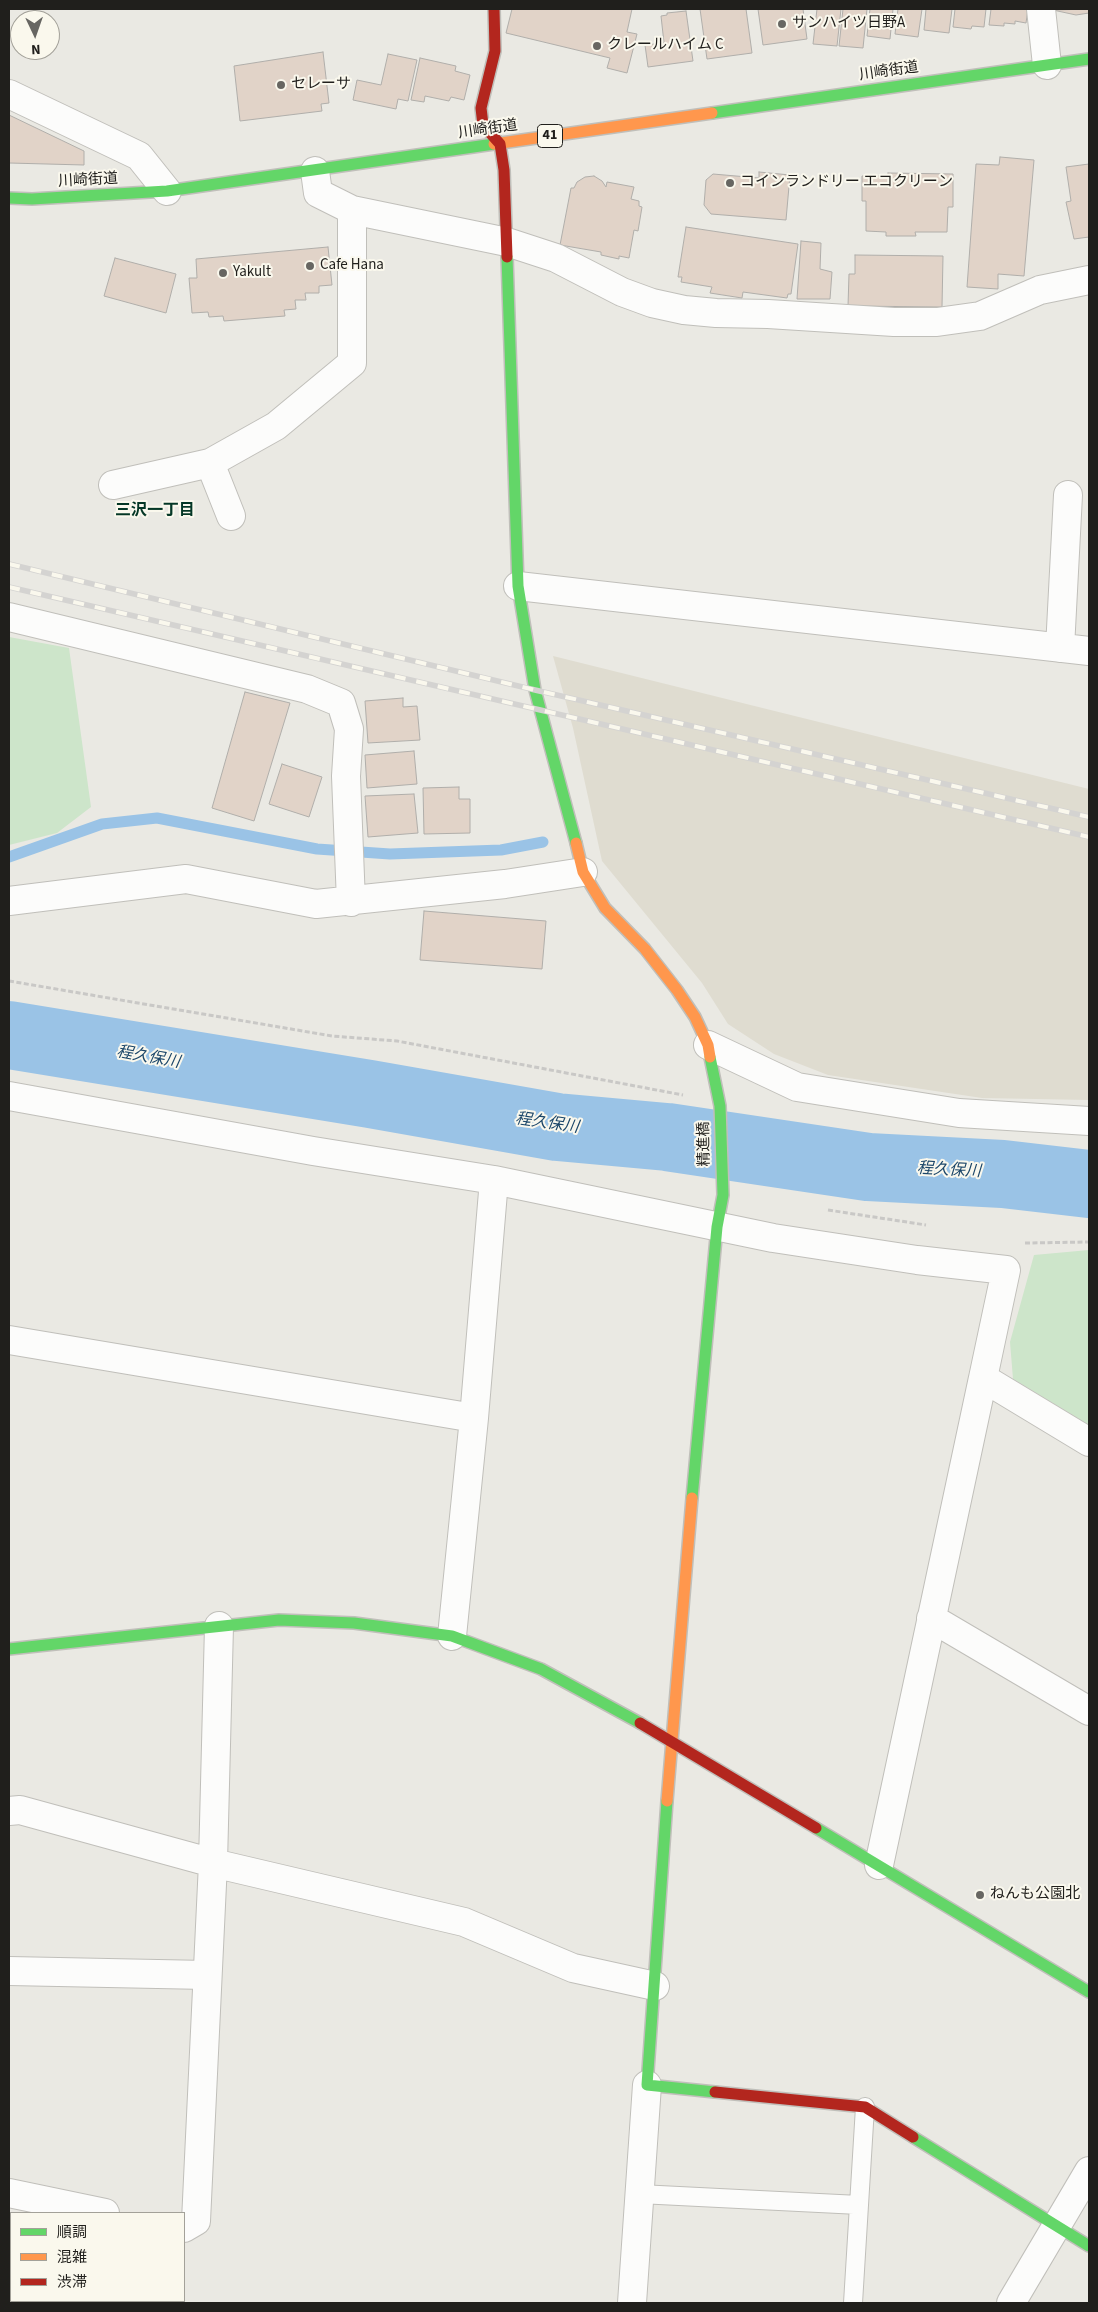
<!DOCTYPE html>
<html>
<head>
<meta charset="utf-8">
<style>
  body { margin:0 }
  #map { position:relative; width:1098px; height:2312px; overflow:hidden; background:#eae9e3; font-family:"Source Sans 3","Noto Sans JP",sans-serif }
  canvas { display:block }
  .frame { position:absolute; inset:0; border:10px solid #201f1c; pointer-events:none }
  .legend { position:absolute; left:10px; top:2212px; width:175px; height:90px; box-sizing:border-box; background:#faf8ed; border:1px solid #a3a199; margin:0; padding:6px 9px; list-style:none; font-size:15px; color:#201f1c }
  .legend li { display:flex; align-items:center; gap:10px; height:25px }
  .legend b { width:25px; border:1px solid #a3a199 }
  .north { position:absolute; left:10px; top:10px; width:50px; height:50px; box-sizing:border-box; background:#faf8ed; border:1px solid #a3a199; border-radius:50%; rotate:177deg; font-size:14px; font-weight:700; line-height:20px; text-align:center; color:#201f1c }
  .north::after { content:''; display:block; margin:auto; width:18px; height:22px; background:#676662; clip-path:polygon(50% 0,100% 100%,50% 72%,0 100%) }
</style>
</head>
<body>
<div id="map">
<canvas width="1098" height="2312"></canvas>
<div class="frame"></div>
<ul class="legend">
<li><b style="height:6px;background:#63d668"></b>順調</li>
<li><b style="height:6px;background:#ff974d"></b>混雑</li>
<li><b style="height:6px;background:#b3261e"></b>渋滞</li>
</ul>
<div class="north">N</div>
</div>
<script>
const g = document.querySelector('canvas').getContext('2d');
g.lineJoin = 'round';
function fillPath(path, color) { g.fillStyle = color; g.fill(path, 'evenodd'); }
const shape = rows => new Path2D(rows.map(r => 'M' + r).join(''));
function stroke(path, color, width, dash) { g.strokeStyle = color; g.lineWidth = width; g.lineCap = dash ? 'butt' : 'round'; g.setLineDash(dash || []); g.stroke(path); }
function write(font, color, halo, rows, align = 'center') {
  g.font = font + ' "Source Sans 3","Noto Sans JP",sans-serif'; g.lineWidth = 4; g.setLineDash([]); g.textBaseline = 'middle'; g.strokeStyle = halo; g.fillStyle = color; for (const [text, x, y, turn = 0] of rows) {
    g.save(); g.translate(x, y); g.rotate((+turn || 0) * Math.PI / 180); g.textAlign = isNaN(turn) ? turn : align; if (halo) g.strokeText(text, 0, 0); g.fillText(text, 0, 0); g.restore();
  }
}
const built = shape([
  [553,656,1089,789,1089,1100,982,1098,828,1075,774,1054,728,1024,702,983,602,861,573,728]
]);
const green = shape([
  [9,637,69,648,91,807,57,833,9,845],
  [1089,1250,1089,1425,1013,1379,1010,1342,1034,1255]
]);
const stream = shape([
  [9,857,102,824,157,818,317,849,390,854,501,850,543,842]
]);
const river = shape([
  [9,1035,370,1094,557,1127,667,1137,868,1167,1003,1174,1089,1184]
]);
const building = shape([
  [512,9,632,9,627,32,637,34,627,73,607,68,610,58,506,33,512,9],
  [700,9,746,9,752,53,707,59,700,9],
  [758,9,803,9,807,39,763,45,758,9],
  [817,9,841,9,837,46,813,44,817,9],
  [843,9,867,9,863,48,839,46,843,9],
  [870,9,893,9,890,39,867,36,870,9],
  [898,9,922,9,918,37,895,34,898,9],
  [926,9,952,9,949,33,924,30,926,9],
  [955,9,986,9,984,27,972,26,971,29,953,27,955,9],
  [991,9,1028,9,1026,23,1015,21,1015,24,1004,23,1004,26,989,25,991,9],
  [1089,9,1089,13,1076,15,1053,10,1089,9],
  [686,11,693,61,648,67,645,45,664,43,661,16,667,15,667,13,686,11],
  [323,52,329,103,321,104,322,111,240,121,234,66,323,52],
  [388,54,417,60,408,101,398,99,396,109,353,100,357,80,381,85,388,54],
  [420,58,456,66,455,71,470,75,464,100,451,97,449,101,425,96,424,102,411,100,420,58],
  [9,115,84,151,84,165,9,163,9,115],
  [1000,157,1034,160,1024,276,998,274,998,289,967,287,976,164,999,165,1000,157],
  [1089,164,1089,237,1074,239,1066,202,1071,201,1066,167,1089,164],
  [759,172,790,175,786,220,711,214,704,205,706,180,713,174,759,178,759,172],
  [888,173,953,174,953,207,948,207,947,232,915,232,916,236,886,236,886,232,866,231,866,201,862,201,862,176,888,176,888,173],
  [594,176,602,181,606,187,607,182,634,187,631,199,639,201,639,206,642,207,638,231,634,230,629,258,619,256,619,259,601,255,601,252,560,245,571,188,574,188,577,182,585,177,594,176],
  [686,227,798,244,791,294,788,294,787,298,743,292,742,298,710,293,712,287,681,282,682,277,678,277,686,227],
  [801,241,821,243,820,269,832,272,830,299,797,299,801,241],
  [328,247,332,285,319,286,319,293,305,293,306,300,295,300,296,309,284,310,285,316,224,321,223,316,209,317,208,312,192,313,189,278,197,278,196,259,328,247],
  [855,255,943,256,942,307,848,306,849,274,855,274,855,255],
  [115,258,176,274,166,313,104,296,115,258],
  [245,692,290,703,254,821,212,808,245,692],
  [403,698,403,707,417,706,420,740,368,743,365,701,403,698],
  [414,751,417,784,367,788,365,755,414,751],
  [282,764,322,777,309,817,269,804,282,764],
  [459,787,459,799,470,799,470,833,424,834,423,788,459,787],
  [414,794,418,833,368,837,365,796,414,794],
  [424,911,546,921,542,969,420,960,424,911]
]);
const path = shape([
  [9,981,332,1036,397,1041,683,1095],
  [828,1210,926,1225],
  [1025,1243,1089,1242]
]);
const lane = shape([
  [639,2194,859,2205],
  [853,2303,865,2107]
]);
const street = shape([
  [1041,9,1047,65],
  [9,94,139,156,167,191],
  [352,210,507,242,556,258,622,292,652,303,684,310,716,313,768,314,894,322,937,322,980,316,1040,290,1089,280],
  [210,463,231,516],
  [113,485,210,463,276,426,352,363,352,210,318,193,315,171],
  [518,586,1089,651],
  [9,617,307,689,341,703,349,729,346,776,351,902],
  [1060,648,1068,495],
  [9,901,186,879,316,904,505,884,583,872],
  [708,1045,797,1087,959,1113,1089,1121],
  [9,1096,313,1151,494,1180,773,1238,917,1260,1006,1270,983,1378,1089,1442],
  [9,1340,474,1418],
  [931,1618,1089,1711],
  [452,1636,474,1418,494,1180],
  [9,1811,20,1810,213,1863,464,1922,573,1968,655,1986],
  [879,1865,983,1378],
  [9,1971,207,1975],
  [9,2193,105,2213],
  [184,2228,196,2221,213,1863,219,1626],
  [632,2303,647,2085],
  [1011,2303,1089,2171]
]);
const fast = shape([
  [712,113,1089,59],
  [9,198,32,199,167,191,494,144],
  [507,257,518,586,535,690,576,843],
  [692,1498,717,1227,723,1195,720,1106,710,1057],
  [9,1649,279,1620,354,1623,452,1636,541,1669,640,1723],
  [667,1801,647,2085,715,2092],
  [816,1828,1089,1992],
  [913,2137,1089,2246]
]);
const slow = shape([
  [494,144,712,113],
  [576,843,583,872,605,908,645,949,677,990,695,1017,708,1045,710,1057],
  [667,1801,692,1498]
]);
const jam = shape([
  [494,9,495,51,481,108,483,125,500,144,504,170,507,257],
  [640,1723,816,1828],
  [715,2092,865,2107,913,2137]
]);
const rail = shape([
  [9,564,535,690,1089,817],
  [9,587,1089,837]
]);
const markers = [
  [782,24,5,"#676662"],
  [597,46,5,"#676662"],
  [281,85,5,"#676662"],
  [730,183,5,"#676662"],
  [310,266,5,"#676662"],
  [223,273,5,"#676662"],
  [980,1895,5,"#676662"]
];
const shields = [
  [550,136,25]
];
const shieldNames = [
  ["41",550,136]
];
const poiNames = [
  ["サンハイツ日野A",792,24],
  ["クレールハイム C",607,46],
  ["セレーサ",291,85],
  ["コインランドリー エコクリーン",740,183],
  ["Cafe Hana",320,266],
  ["Yakult",233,273],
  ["ねんも公園北",990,1895]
];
const streetNames = [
  ["川崎街道",889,72,-8],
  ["川崎街道",488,130,-8],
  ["川崎街道",88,181,-3],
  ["精進橋",705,1144,-91]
];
const neighbourhoodNames = [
  ["三沢一丁目",155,511]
];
const waterNames = [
  ["程久保川",148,1058,10],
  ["程久保川",547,1124,8],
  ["程久保川",949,1171,3]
];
fillPath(built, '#dfdcd0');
fillPath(green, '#cde5ca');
stroke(stream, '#9ac3e6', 11);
stroke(river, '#9ac3e6', 68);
fillPath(building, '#e1d3c8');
stroke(building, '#b0aeaa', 1);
stroke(lane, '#c0bfba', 20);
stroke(street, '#c0bfba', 30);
stroke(fast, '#c0bfba', 14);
stroke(slow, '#c0bfba', 14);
stroke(jam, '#c0bfba', 14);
stroke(path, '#c9c8c6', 3, [5, 2.5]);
stroke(lane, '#fcfcfb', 18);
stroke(street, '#fcfcfb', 28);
stroke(fast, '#63d668', 11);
stroke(slow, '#ff974d', 11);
stroke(jam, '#b3261e', 11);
stroke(rail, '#d4d3d1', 5.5);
stroke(rail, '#faf8ed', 4, [11]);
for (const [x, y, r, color] of markers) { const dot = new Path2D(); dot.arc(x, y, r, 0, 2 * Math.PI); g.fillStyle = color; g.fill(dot); stroke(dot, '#faf8ed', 2); }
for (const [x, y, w] of shields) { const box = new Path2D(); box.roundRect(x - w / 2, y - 11.5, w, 23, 4); g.fillStyle = '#faf8ed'; g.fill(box); stroke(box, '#201f1c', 1); }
write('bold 14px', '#201f1c', null, shieldNames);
write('15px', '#201f1c', '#faf8ed', poiNames, 'left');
write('15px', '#201f1c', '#faf8ed', streetNames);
write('bold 16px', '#043726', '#faf8ed', neighbourhoodNames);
write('italic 16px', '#1b4669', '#faf8ed', waterNames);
</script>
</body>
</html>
